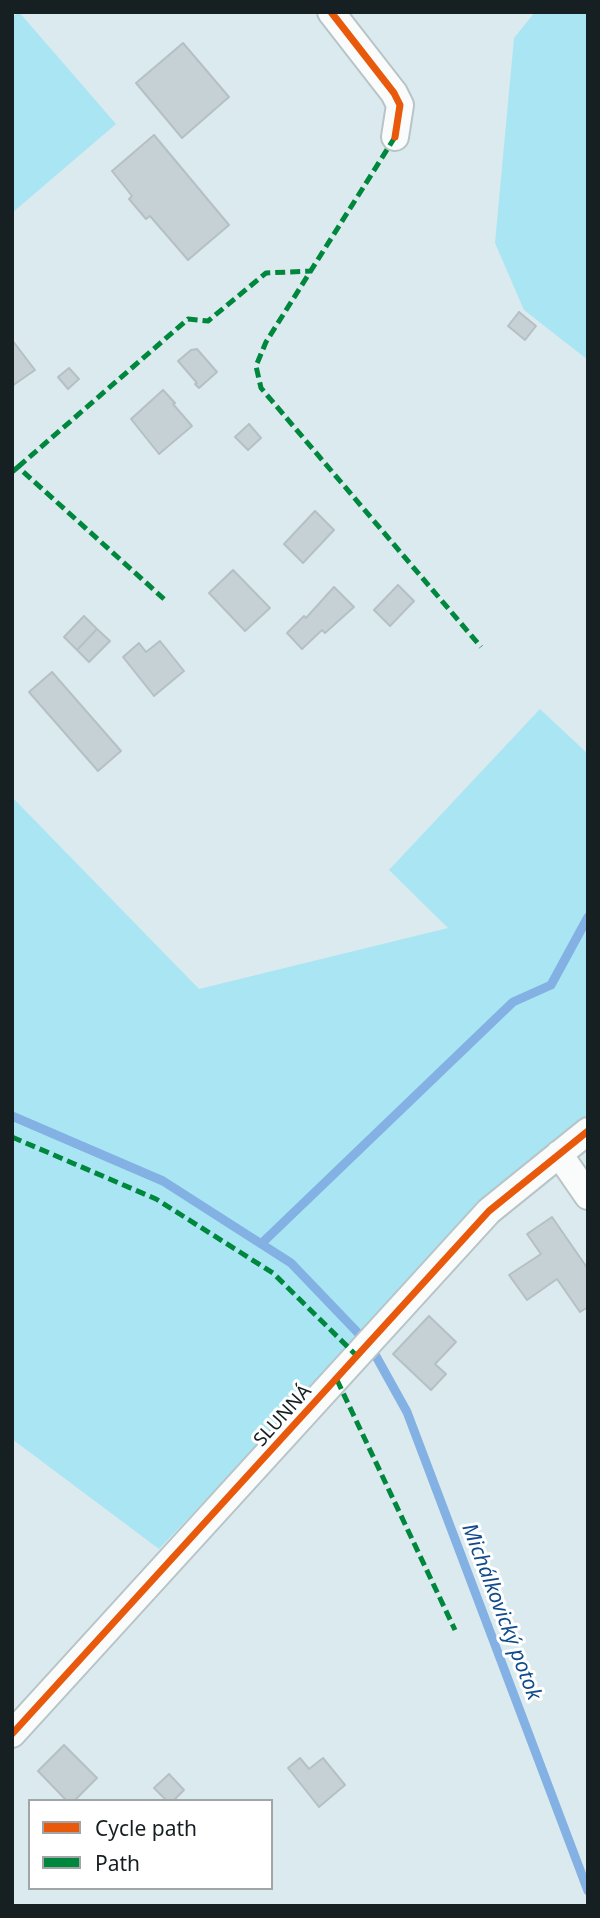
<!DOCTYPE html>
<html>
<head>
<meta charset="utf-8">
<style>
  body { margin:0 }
  #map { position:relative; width:600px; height:1918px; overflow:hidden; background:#dbeaee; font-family:"Noto Sans",sans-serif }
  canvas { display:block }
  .frame { position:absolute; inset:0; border:14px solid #161f22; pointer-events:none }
  .legend { position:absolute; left:28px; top:1799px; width:245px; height:91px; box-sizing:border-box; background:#fff; border:2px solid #a2a5a7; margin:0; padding:9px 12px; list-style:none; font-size:21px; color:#161f22 }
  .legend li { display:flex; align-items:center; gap:14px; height:35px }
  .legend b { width:35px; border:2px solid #a2a5a7 }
</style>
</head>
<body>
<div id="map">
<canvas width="600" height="1918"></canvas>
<div class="frame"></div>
<ul class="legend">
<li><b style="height:9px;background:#e8590c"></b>Cycle path</li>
<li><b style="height:9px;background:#00873e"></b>Path</li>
</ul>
</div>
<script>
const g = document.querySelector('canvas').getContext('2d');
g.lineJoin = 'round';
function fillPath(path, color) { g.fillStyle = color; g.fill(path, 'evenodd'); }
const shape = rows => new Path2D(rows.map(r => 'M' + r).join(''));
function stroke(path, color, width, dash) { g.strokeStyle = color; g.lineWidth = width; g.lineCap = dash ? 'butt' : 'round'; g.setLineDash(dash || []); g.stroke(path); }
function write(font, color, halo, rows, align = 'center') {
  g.font = font + ' "Noto Sans",sans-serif'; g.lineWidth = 6; g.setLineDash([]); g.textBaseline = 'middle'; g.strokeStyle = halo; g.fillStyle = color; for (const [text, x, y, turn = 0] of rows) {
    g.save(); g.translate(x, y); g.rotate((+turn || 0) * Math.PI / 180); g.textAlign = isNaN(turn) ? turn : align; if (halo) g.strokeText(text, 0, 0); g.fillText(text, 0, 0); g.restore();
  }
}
const green = shape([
  [19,12,116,124,12,213,12,17],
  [535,12,588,12,588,360,524,310,495,243,514,38],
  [540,709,588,754,588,1116,477,1205,335,1364,159,1549,12,1439,12,797,199,989,448,928,389,870]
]);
const stream = shape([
  [12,1116,163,1181,291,1263,360,1335],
  [261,1244,513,1002,551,985,588,917],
  [372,1349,407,1412,588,1891]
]);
const building = shape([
  [183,43,229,97,182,138,136,83,183,43],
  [154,135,229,225,188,260,150,216,146,219,129,199,132,196,112,171,154,135],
  [519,312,536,326,525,340,508,326,519,312],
  [12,340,35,370,12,386,12,340],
  [197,349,217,372,199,388,195,384,197,383,178,361,191,350,197,349],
  [69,368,79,379,68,389,58,377,69,368],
  [163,390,175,403,173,404,192,426,159,454,131,419,163,390],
  [249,424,261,438,248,450,235,437,249,424],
  [315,511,334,530,303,563,284,544,315,511],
  [233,570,270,608,245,631,209,593,233,570],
  [398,585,414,601,390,626,374,610,398,585],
  [334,587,354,607,325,633,322,630,302,649,287,633,304,616,306,618,334,587],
  [84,616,97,629,77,650,64,637,84,616],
  [97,629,110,641,89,662,77,650,97,629],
  [160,641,184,671,154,696,123,657,139,643,146,652,160,641],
  [52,672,121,751,98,771,29,692,52,672],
  [552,1217,588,1269,588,1307,580,1312,557,1279,527,1300,509,1275,541,1254,527,1234,552,1217],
  [429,1316,456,1342,435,1364,446,1374,431,1390,393,1354,429,1316],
  [64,1745,97,1778,74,1801,67,1801,38,1771,64,1745],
  [300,1758,309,1769,323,1758,345,1785,319,1807,288,1768,300,1758],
  [169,1774,184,1790,173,1801,167,1801,154,1788,169,1774]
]);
const minor = shape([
  [331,12,394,93,400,105,395,137],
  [559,1154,588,1196],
  [12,1734,489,1211,588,1131]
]);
const quiet = shape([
  [395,137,266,342,256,366,261,388,481,647],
  [18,467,188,319,208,321,266,273,311,271],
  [12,472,18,467,164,599],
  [12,1137,156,1199,273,1273,358,1357],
  [337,1380,455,1630]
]);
const cycleway = shape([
  [331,12,394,93,400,105,395,137],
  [12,1734,489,1211,588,1131]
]);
const streetNames = [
  ["SLUNNÁ",283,1416,-48]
];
const waterNames = [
  ["Michálkovický potok",501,1612,69]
];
fillPath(green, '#aae5f4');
stroke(stream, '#84b1e4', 9);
fillPath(building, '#c6d1d5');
stroke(building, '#b6c0c4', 2);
stroke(minor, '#b8c4c7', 30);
stroke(minor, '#fafcfc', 26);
stroke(quiet, '#00873e', 5, [10, 5]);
stroke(cycleway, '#e8590c', 7);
write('19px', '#161f22', '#fff', streetNames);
write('italic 21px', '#104b8c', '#fff', waterNames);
</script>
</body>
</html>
